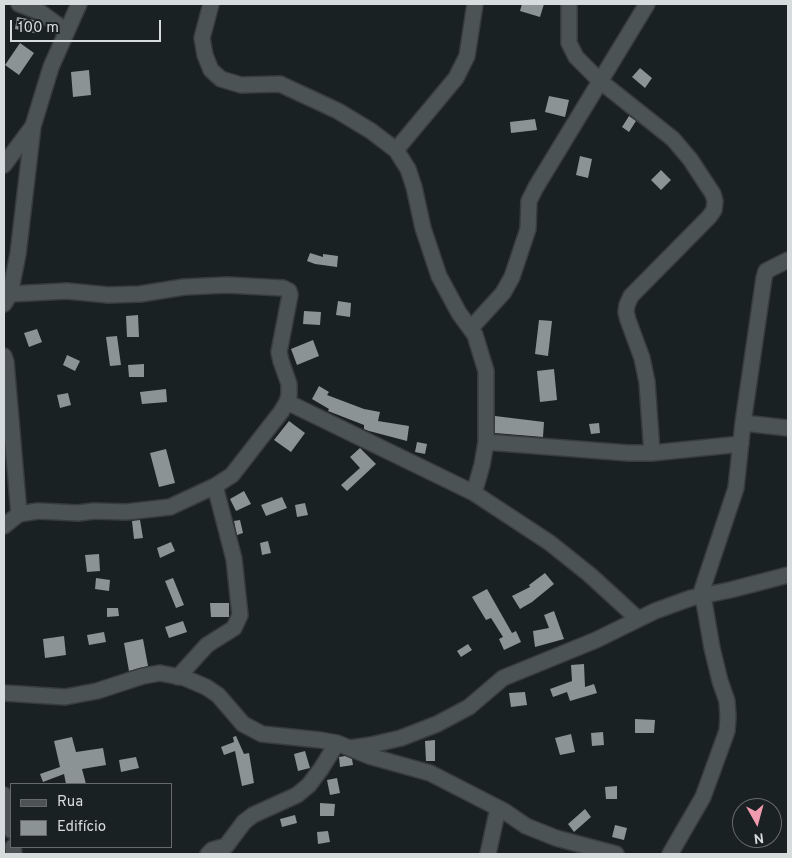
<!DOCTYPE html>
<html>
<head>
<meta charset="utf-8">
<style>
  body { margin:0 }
  #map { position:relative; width:792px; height:858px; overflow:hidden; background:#1a2123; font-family:Overpass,sans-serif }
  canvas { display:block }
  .frame { position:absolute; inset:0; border:5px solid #d6dbdc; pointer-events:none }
  .legend { position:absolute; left:10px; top:783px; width:162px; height:65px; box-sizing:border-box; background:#1a2123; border:1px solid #656b6d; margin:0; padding:6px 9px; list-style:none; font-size:15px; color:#d6dbdc }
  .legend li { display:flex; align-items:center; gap:10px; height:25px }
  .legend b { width:25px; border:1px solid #656b6d }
  .north { position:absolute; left:732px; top:798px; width:50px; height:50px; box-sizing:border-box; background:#1a2123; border:1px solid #656b6d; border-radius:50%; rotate:173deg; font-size:14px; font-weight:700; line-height:20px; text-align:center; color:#d6dbdc }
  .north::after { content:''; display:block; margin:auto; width:18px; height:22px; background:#f29aaf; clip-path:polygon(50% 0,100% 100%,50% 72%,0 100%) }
  .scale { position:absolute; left:10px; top:20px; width:151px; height:22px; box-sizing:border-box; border:2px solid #d6dbdc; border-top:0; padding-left:6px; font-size:15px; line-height:18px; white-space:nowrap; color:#d6dbdc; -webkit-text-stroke:4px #1a2123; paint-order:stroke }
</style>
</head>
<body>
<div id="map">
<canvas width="792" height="858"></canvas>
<div class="frame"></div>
<ul class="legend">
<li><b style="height:6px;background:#4b5354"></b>Rua</li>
<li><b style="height:14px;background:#8b9395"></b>Edifício</li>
</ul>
<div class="north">N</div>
<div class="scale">100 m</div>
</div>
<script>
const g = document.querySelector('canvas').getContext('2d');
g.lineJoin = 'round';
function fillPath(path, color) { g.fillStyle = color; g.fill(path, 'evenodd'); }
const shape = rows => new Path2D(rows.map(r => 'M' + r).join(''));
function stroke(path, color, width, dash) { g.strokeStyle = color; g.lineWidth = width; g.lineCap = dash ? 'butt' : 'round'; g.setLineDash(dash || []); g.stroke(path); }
const building = shape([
  [522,4,544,4,540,17,520,11],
  [17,17,34,20,41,24,39,34,15,29],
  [20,43,34,53,19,75,5,65],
  [640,68,652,78,645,88,632,77],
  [89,70,91,95,73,97,71,72],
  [549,96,569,100,565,117,545,112],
  [629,116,636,121,629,132,622,127],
  [535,119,537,130,511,133,510,122],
  [580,156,592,159,588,178,576,175],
  [661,170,671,180,661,190,651,180],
  [310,253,323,257,323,254,338,256,337,267,315,264,307,261],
  [338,301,351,303,350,317,336,315],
  [304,311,321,312,320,325,303,324],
  [138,315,139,337,127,337,126,316],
  [539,320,552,321,548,356,535,354],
  [37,329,42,342,29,347,24,333],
  [117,336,121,365,110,366,106,337],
  [313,340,319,356,297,365,291,349],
  [67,355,80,361,75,371,63,365],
  [144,364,144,377,129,377,128,365],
  [554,369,557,400,540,402,537,371],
  [319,386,329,392,327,395,364,409,380,412,378,421,409,426,407,441,369,431,364,429,364,425,328,411,329,409,312,399],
  [166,389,167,402,142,404,140,392],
  [68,393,71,405,60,408,57,395],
  [495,416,544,422,543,437,495,433],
  [289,421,305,433,291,452,274,440],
  [599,423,600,433,591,434,589,424],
  [417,442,427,444,425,454,415,452],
  [360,448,376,464,347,491,341,485,360,468,350,457],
  [166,449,175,483,159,487,150,453],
  [244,491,251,504,236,511,230,499],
  [282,497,287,508,266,516,261,505],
  [305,503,308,515,297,517,295,505],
  [140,520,143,538,134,539,132,521],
  [240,520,243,533,237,535,234,521],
  [268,541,271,553,262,555,260,543],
  [171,542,175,551,160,558,157,548],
  [99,554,100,571,87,572,85,555],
  [545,573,554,584,532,602,520,609,512,596,530,587,529,585],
  [96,578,110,580,109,591,95,589],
  [173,578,184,605,176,608,165,581],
  [487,589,512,633,516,631,521,642,504,650,499,639,503,637,491,618,486,620,472,597],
  [210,603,229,603,229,617,211,617],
  [107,608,118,608,119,616,107,617],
  [554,611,564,639,535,647,533,631,549,628,544,615],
  [183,621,187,632,169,638,165,627],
  [104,632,106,642,89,645,87,635],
  [64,636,66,655,45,658,43,639],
  [143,639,148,666,129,671,124,643],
  [468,644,472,650,461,657,457,651],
  [584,664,585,687,594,684,597,693,570,701,567,692,553,697,550,689,572,681,571,665],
  [525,692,527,705,511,707,509,693],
  [635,719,655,720,654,733,635,733],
  [603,732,604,745,592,746,591,733],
  [571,734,575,752,560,755,555,738],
  [236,736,244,754,249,753,254,783,242,786,235,751,224,755,221,747,234,742,233,737],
  [72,737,76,752,103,748,106,765,82,769,86,784,66,784,64,774,43,782,40,774,60,767,54,741],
  [435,740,435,761,426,761,425,741],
  [305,751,310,768,298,771,294,754],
  [345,756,352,759,353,765,340,767,339,757],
  [136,757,139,768,121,772,119,760],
  [337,778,340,793,330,795,327,780],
  [617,786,617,799,606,799,605,787],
  [320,803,335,804,334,816,320,816],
  [585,809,591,817,574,832,568,824],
  [295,815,297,823,282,827,280,819],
  [615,825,627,828,624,840,612,837],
  [328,831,330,842,318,844,317,832]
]);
const minor = shape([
  [19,4,40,12,66,31],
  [211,4,202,38,205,55,211,70,221,79,241,85,280,84,338,111,371,131,396,150,408,169,414,187,423,228,439,276,459,313,475,335,486,371,486,442,482,465,474,493],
  [569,4,569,43,576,57,600,81,673,139,690,159,713,194,715,201,714,210,709,217,631,296,627,305,626,312,628,320,642,358,647,382,652,453],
  [396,150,456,78,467,56,475,4],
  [4,165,33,126,51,67,79,4],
  [4,304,10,294,18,254,33,126],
  [471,328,503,293,512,277,528,229,529,201,536,187,647,4],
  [4,356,6,362,19,514],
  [287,402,474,493,550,543,590,575,638,619],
  [743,423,788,428],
  [486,442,628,453,652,453,741,444],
  [4,526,19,514,38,511,78,513,94,511,126,512,170,507,215,486,232,475,281,412,287,402,289,395,289,384,281,361,279,352,290,295,289,291,283,288,227,285,184,287,140,294,108,295,67,291,10,294],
  [178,677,207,645,234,628,240,615,234,559,215,486],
  [4,693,65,697,97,691,143,676,160,673,185,678,206,687,218,695,243,724,262,734,320,740,337,743,369,756,430,773,504,811,526,826,556,838,616,854],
  [350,748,371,745,401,738,437,724,469,707,503,678,596,640,655,611,691,598,730,590,788,575],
  [4,795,11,830],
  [13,847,14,854],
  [208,854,212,850,226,846,244,822,253,815,297,795,309,785,321,769,337,743],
  [488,854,498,808],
  [670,854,703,797,727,731,728,717,727,701,720,681,712,648,702,590,736,488,743,423,764,278,766,271,788,260]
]);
fillPath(building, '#8b9395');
stroke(minor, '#373d3e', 18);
stroke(minor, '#4b5354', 15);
</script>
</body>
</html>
